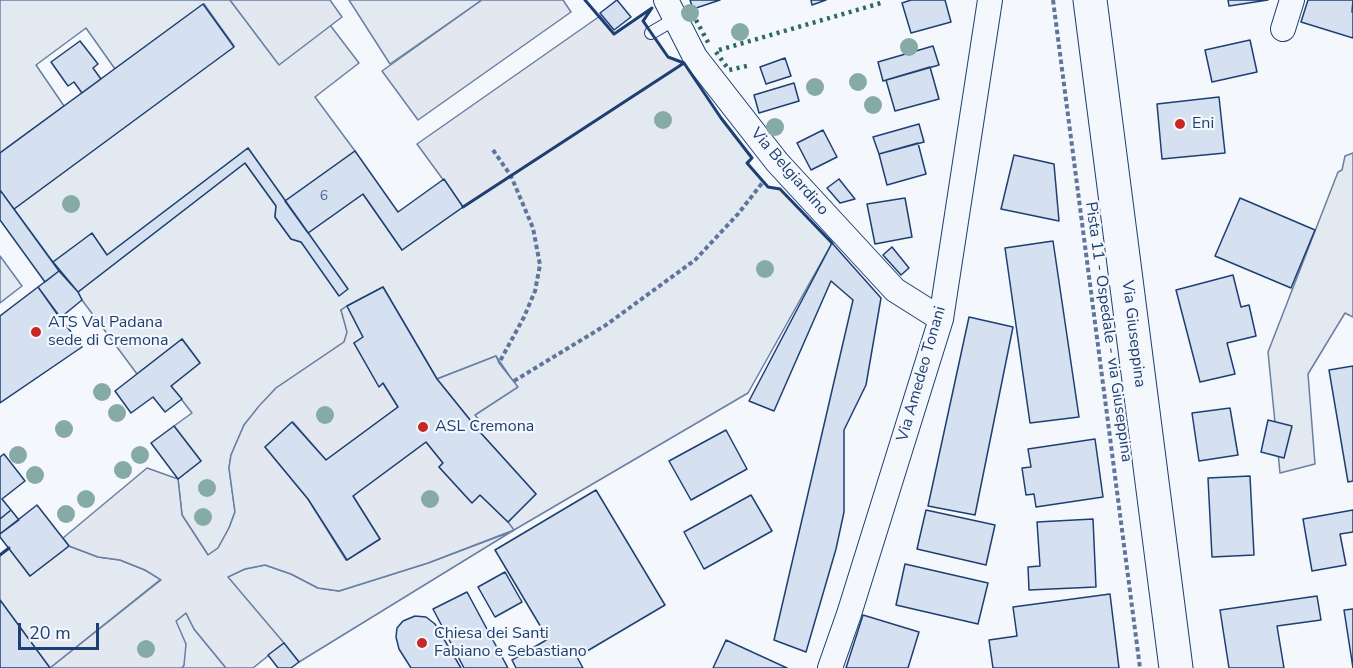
<!DOCTYPE html>
<html>
<head>
<meta charset="utf-8">
<style>
  body { margin:0 }
  #map { position:relative; width:1353px; height:668px; overflow:hidden; background:#f4f7fb; font-family:"Nunito Sans",sans-serif }
  canvas { display:block }
  .scale { position:absolute; left:18px; top:623px; width:81px; height:27px; box-sizing:border-box; border:3px solid #1d3f73; border-top:0; padding-left:8px; font-size:18px; line-height:21px; white-space:nowrap; color:#1d3f73; -webkit-text-stroke:4px #f4f7fb; paint-order:stroke }
</style>
</head>
<body>
<div id="map">
<canvas width="1353" height="668"></canvas>
<div class="scale">20 m</div>
</div>
<script>
const g = document.querySelector('canvas').getContext('2d');
g.lineJoin = 'round';
function fillPath(path, color) { g.fillStyle = color; g.fill(path, 'evenodd'); }
const shape = rows => new Path2D(rows.map(r => 'M' + r).join(''));
function stroke(path, color, width, dash) { g.strokeStyle = color; g.lineWidth = width; g.lineCap = dash ? 'butt' : 'round'; g.setLineDash(dash || []); g.stroke(path); }
function write(font, color, halo, rows, align = 'center') {
  g.font = font + ' "Nunito Sans",sans-serif'; g.lineWidth = 4.5; g.setLineDash([]); g.textBaseline = 'middle'; g.strokeStyle = halo; g.fillStyle = color; for (const [text, x, y, turn = 0] of rows) {
    g.save(); g.translate(x, y); g.rotate((+turn || 0) * Math.PI / 180); g.textAlign = isNaN(turn) ? turn : align; if (halo) g.strokeText(text, 0, 0); g.fillText(text, 0, 0); g.restore();
  }
}
const green = shape([
  [0,0,230,0,279,64,330,25,359,63,315,97,355,151,285,201,248,148,107,255,92,234,53,262,14,209,234,46,204,4,115,69,86,28,36,65,64,106,0,153,0,0],
  [349,0,482,0,390,64,349,0],
  [684,63,721,118,752,158,748,164,768,187,780,189,832,243,748,393,514,530,299,662,227,577,245,569,265,565,291,574,318,588,339,591,428,563,513,531,508,522,536,494,479,431,475,415,517,387,496,356,437,379,383,287,347,306,341,310,348,332,344,342,276,388,244,425,231,455,229,468,235,512,229,528,218,548,208,555,182,515,178,479,201,461,174,426,192,413,171,386,200,363,182,339,137,374,82,300,78,292,245,163,276,206,275,217,291,239,301,242,308,233,363,194,402,250,463,207,684,63],
  [1353,153,1353,317,1345,313,1308,374,1315,464,1280,473,1268,352,1338,172,1342,170,1345,156,1353,153],
  [0,256,22,286,0,303,0,256],
  [69,546,98,557,120,560,145,570,161,579,50,668,0,600,0,555,9,548,30,576,69,546],
  [186,613,194,629,226,668,182,668,184,665,176,621,186,613]
]);
const parking = shape([
  [230,0,330,0,342,17,279,65,230,0],
  [482,0,563,0,571,12,418,120,382,71,482,0],
  [652,8,644,21,668,57,684,63,463,207,417,144,600,16,614,34,652,8],
  [347,306,363,337,354,343,379,386,383,383,398,407,326,460,293,422,265,447,308,499,346,560,380,539,353,496,426,442,443,463,439,467,471,502,480,495,508,522,514,530,428,563,339,591,318,588,291,574,265,565,245,569,228,577,284,643,253,668,226,668,194,629,186,613,176,621,186,644,184,665,182,668,50,668,161,580,145,570,120,560,98,557,69,546,63,538,147,468,178,479,182,515,208,555,218,548,229,528,235,512,229,468,231,455,244,425,259,406,276,388,344,342,347,332,341,310,347,306],
  [496,356,499,363,518,387,475,415,484,426,479,431,437,379,496,356]
]);
const building = shape([
  [617,0,631,17,614,30,600,13,617,0],
  [690,0,720,0,693,9,690,0],
  [811,0,826,0,812,5,811,0],
  [911,0,945,0,951,22,911,33,902,3,911,0],
  [1228,0,1268,0,1229,6,1228,0],
  [1308,0,1353,0,1352,12,1353,12,1353,38,1301,22,1308,0],
  [203,4,234,47,14,209,0,190,0,153,203,4],
  [1250,40,1257,72,1212,82,1205,50,1250,40],
  [80,41,98,64,93,68,101,79,82,93,74,82,68,86,51,62,80,41],
  [933,46,939,65,883,81,878,62,933,46],
  [785,58,791,76,766,84,760,67,785,58],
  [930,67,939,99,895,111,886,80,930,67],
  [794,83,799,101,759,113,754,95,794,83],
  [1219,97,1225,153,1162,159,1157,104,1219,97],
  [919,124,924,142,879,154,873,137,919,124],
  [823,130,837,157,811,170,797,143,823,130],
  [918,143,926,174,887,185,879,154,918,143],
  [248,148,348,289,339,296,301,242,291,239,275,217,276,206,245,163,78,292,53,262,92,233,107,255,248,148],
  [355,151,398,212,444,179,463,207,402,250,363,194,308,233,285,201,355,151],
  [1014,155,1054,164,1059,221,1001,209,1014,155],
  [839,179,855,199,840,203,827,188,839,179],
  [0,190,59,271,45,282,0,220,0,190],
  [905,198,912,237,875,244,867,204,905,198],
  [1240,198,1315,230,1291,288,1215,256,1240,198],
  [1053,241,1079,417,1030,423,1005,248,1053,241],
  [832,243,881,298,866,385,844,430,844,512,836,549,806,652,774,640,853,300,831,281,774,411,749,401,832,243],
  [892,247,909,268,901,275,883,255,892,247],
  [59,271,78,292,82,300,60,318,38,287,59,271],
  [1233,275,1241,307,1249,305,1256,336,1227,343,1235,374,1200,382,1176,290,1233,275],
  [38,287,82,347,0,403,0,316,38,287],
  [383,287,437,379,479,431,536,494,508,522,480,495,472,503,439,467,443,463,426,442,353,496,380,539,347,560,308,499,265,447,292,422,326,460,398,407,383,383,379,387,354,343,363,337,347,306,383,287],
  [969,317,1013,327,975,515,928,506,969,317],
  [182,339,200,363,171,386,182,399,165,412,153,397,131,413,115,391,182,339],
  [1353,366,1353,481,1348,482,1329,370,1353,366],
  [1230,408,1238,455,1199,461,1192,413,1230,408],
  [1268,420,1292,426,1284,458,1261,452,1268,420],
  [174,426,201,461,178,479,151,443,174,426],
  [726,430,747,469,691,500,669,461,726,430],
  [1095,439,1103,497,1036,507,1034,494,1026,495,1022,468,1031,467,1028,449,1095,439],
  [4,454,25,481,2,499,11,510,0,519,0,457,4,454],
  [1250,476,1254,555,1212,557,1208,478,1250,476],
  [596,490,665,605,577,657,583,668,516,668,512,660,548,639,495,550,596,490],
  [751,495,772,531,704,569,684,532,751,495],
  [37,505,69,546,30,576,0,537,0,534,37,505],
  [11,510,19,520,0,534,0,519,11,510],
  [926,510,995,525,986,565,917,549,926,510],
  [1353,510,1353,532,1340,534,1346,565,1312,571,1303,519,1353,510],
  [1093,519,1096,587,1029,590,1028,567,1040,566,1037,522,1093,519],
  [905,564,988,583,978,624,896,605,905,564],
  [505,572,522,602,495,617,478,587,505,572],
  [467,592,508,668,464,668,433,609,467,592],
  [1110,594,1119,668,993,668,989,640,1017,636,1013,607,1110,594],
  [1317,596,1321,620,1277,626,1284,668,1229,668,1220,610,1317,596],
  [0,600,50,668,0,668,0,600],
  [1353,609,1353,668,1344,610,1353,609],
  [863,615,919,632,908,668,846,668,863,615],
  [415,616,426,617,435,624,461,668,411,668,399,649,396,637,397,628,403,621,415,616],
  [726,640,787,668,713,668,726,640],
  [284,643,299,662,291,668,278,668,268,655,284,643]
]);
const path = shape([
  [1053,0,1140,668],
  [493,150,511,176,533,228,540,265,535,291,524,317,499,363],
  [514,381,606,325,695,260,738,214,763,182]
]);
const lane = shape([
  [651,33,675,19]
]);
const street = shape([
  [666,0,695,57,777,162,895,290,941,319],
  [1283,29,1292,0],
  [830,668,849,614,941,319,990,0]
]);
const secondary = shape([
  [1090,0,1176,668]
]);
const hedge = shape([
  [696,20,710,46],
  [719,50,881,3],
  [716,52,729,70,751,65]
]);
const wall = shape([
  [585,0,614,34,652,8,643,21,668,57,684,63,721,118,752,158,747,163,768,187,780,189,832,243],
  [463,207,684,63],
  [0,555,9,548]
]);
const trees = [
  [690,13],
  [740,32],
  [909,47],
  [858,82],
  [815,87],
  [873,105],
  [663,120],
  [775,127],
  [71,204],
  [765,269],
  [102,392],
  [117,413],
  [325,415],
  [64,429],
  [18,455],
  [140,455],
  [123,470],
  [35,475],
  [207,488],
  [86,499],
  [430,499],
  [66,514],
  [203,517],
  [146,649]
];
const markers = [
  [1180,124,6,"#c62828"],
  [36,332,6,"#c62828"],
  [423,427,6,"#c62828"],
  [422,643,6,"#c62828"]
];
const numberNames = [
  ["6",324,197]
];
const poiNames = [
  ["Eni",1192,124],
  ["ATS Val Padana",48,323],
  ["sede di Cremona",48,341],
  ["ASL Cremona",435,427],
  ["Chiesa dei Santi",434,634],
  ["Fabiano e Sebastiano",434,652]
];
const streetNames = [
  ["Via Belgiardino",789,172,49],
  ["Pista 11 - Ospedale - via Giuseppina",1108,332,82],
  ["Via Giuseppina",1133,334,83],
  ["Via Amedeo Tonani",922,374,-74]
];
fillPath(green, '#e3e9f0');
stroke(green, '#687fa3', 1.5);
fillPath(parking, '#e3e8f0');
stroke(parking, '#687fa3', 1.5);
fillPath(building, '#d5e0f0');
stroke(building, '#1d3f73', 1.5);
stroke(lane, '#1d3f73', 14);
stroke(street, '#1d3f73', 26);
stroke(secondary, '#1d3f73', 35);
stroke(path, '#5e769c', 4, [4.5, 3]);
stroke(lane, '#f4f7fb', 12);
stroke(street, '#f4f7fb', 24);
stroke(secondary, '#f4f7fb', 33);
stroke(hedge, '#2c6c60', 4.5, [3, 4.5]);
stroke(wall, '#1d3f73', 3);
g.fillStyle = '#86aba6';
for (const [x, y] of trees) { g.beginPath(); g.arc(x, y, 9, 0, 2 * Math.PI); g.fill(); }
for (const [x, y, r, color] of markers) { const dot = new Path2D(); dot.arc(x, y, r, 0, 2 * Math.PI); g.fillStyle = color; g.fill(dot); stroke(dot, '#f4f7fb', 2); }
write('14px', '#4b6792', null, numberNames);
write('16px', '#1d3f73', '#f4f7fb', poiNames, 'left');
write('16px', '#1d3f73', '#f4f7fb', streetNames);
</script>
</body>
</html>
